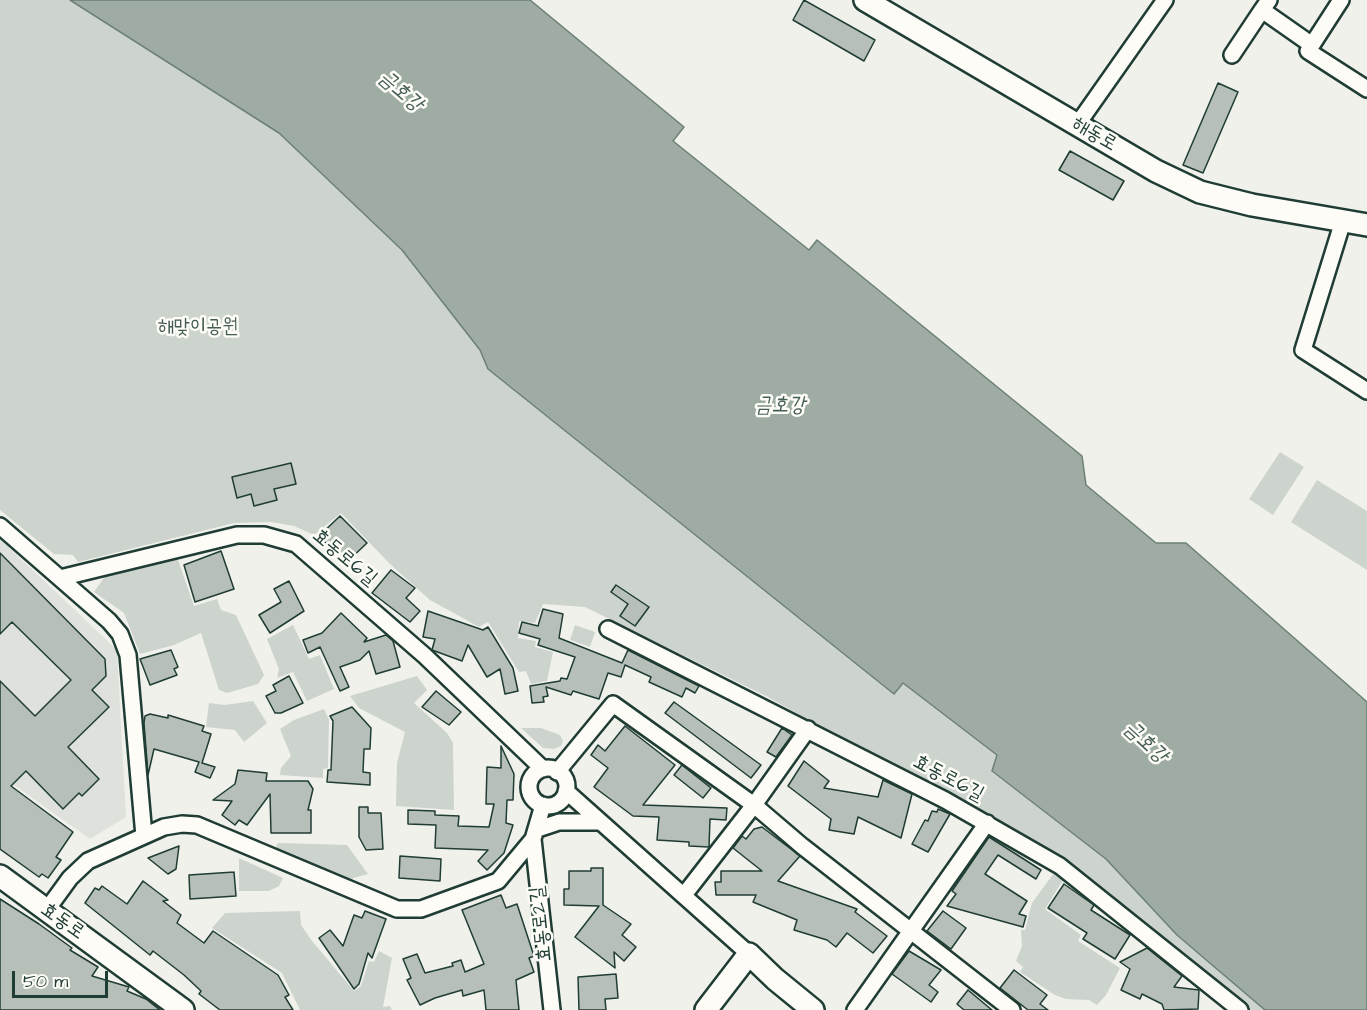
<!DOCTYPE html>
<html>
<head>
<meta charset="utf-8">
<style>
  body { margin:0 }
  #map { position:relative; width:1367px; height:1010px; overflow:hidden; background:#f0f1eb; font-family:"Architects Daughter",sans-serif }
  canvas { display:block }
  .scale { position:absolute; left:12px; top:971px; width:96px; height:27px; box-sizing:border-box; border:3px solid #1f3d34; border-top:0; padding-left:8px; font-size:18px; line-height:21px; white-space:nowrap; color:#1f3d34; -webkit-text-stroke:4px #fdfcf7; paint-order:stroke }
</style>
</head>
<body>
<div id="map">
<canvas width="1367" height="1010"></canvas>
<div class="scale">50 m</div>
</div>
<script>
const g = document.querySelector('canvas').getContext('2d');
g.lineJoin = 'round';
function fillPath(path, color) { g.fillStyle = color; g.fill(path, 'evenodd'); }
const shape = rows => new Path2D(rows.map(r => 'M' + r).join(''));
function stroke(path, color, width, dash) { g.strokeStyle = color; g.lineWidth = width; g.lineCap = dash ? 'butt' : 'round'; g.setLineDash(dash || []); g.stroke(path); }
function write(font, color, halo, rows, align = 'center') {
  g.font = font + ' "Architects Daughter","Poor Story",sans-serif'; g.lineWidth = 5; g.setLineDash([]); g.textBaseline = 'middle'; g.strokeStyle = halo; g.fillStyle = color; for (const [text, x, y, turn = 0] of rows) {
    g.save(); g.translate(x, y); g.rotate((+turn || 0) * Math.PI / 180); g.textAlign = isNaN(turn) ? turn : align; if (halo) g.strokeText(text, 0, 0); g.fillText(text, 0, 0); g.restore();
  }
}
const built = shape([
  [0,539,117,650,126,817,90,839,0,775]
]);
const green = shape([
  [0,0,70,0,279,133,402,250,480,350,488,369,895,694,903,683,997,755,992,772,1106,859,1177,935,1265,1010,1246,1010,1117,905,941,794,768,697,585,607,543,604,535,623,519,621,518,638,536,641,535,647,553,652,547,681,531,684,526,671,519,672,488,622,479,627,430,600,390,564,341,513,314,535,294,526,271,522,234,523,78,562,73,555,54,554,0,510],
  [1280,452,1304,467,1273,515,1249,499],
  [1317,480,1367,511,1367,570,1291,522],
  [176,554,194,606,217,599,221,610,236,615,264,675,258,684,227,693,219,690,201,633,174,645,140,654,124,613,94,592,106,575],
  [293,625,309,659,320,655,334,689,307,701,293,672,277,678,279,669,267,639],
  [575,625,595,632,590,647,570,640],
  [417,676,427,690,414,703,447,733,453,743,454,810,396,806,397,763,405,732,359,708,350,696],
  [253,701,267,723,244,742,235,730,206,727,209,703,225,705],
  [324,709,329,720,328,768,323,769,323,778,280,775,281,768,291,756,280,729,294,720],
  [521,728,541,728,560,735,563,741,561,746,554,749,543,748],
  [278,843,347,845,368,874,350,879,275,849],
  [239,858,283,878,279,886,269,891,239,891],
  [1054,873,1063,880,1045,909,1081,935,1078,941,1120,968,1106,995,1097,1005,1089,1000,1066,999,1055,995,1020,972,1023,967,1016,961,1022,946,1021,930,1025,930,1032,903],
  [300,911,301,925,312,941,354,991,361,986,369,961,374,962,379,951,392,958,383,1007,390,1006,392,1010,300,1010,282,973,212,928,225,913]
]);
const water = shape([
  [70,0,530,0,684,127,673,141,809,250,817,240,1082,456,1086,485,1156,543,1186,543,1367,702,1367,1010,1265,1010,1177,935,1106,859,992,771,997,755,903,683,894,694,488,369,480,350,402,250,279,133,70,0]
]);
const building = shape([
  [804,0,875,40,864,61,793,20,804,0],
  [1218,83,1238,92,1203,173,1183,165,1218,83],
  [1070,151,1124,181,1113,200,1059,170,1070,151],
  [291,463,296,484,274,489,277,500,254,506,251,494,237,498,232,477,291,463],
  [340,516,367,543,348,561,344,557,342,559,319,536,340,516],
  [221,551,234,589,195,602,184,565,221,551],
  [0,553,105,659,106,676,92,690,109,707,68,747,99,779,82,796,79,793,63,809,26,771,11,786,73,832,56,857,61,860,48,878,42,874,39,877,0,849,0,681,35,716,71,680,12,622,0,634,0,553],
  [391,570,415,588,406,598,420,611,410,622,372,593,391,570],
  [289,581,304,611,270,633,259,615,281,602,274,589,289,581],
  [616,585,649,607,635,626,620,616,628,604,611,592,616,585],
  [543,609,563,614,559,638,622,663,628,650,699,686,695,693,686,688,682,697,649,682,651,677,625,665,621,677,608,673,599,699,573,691,571,695,546,687,548,696,543,697,544,702,532,703,530,686,560,681,561,678,567,679,575,657,538,645,540,639,519,633,522,622,538,626,543,609],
  [428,611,483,630,488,627,513,668,518,691,505,694,500,669,487,677,468,645,462,661,432,650,435,639,423,637,428,611],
  [341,613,367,638,364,642,386,635,393,641,400,667,376,674,369,651,360,660,340,667,349,687,340,691,320,647,308,653,303,640,322,633,341,613],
  [171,650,178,667,174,669,177,675,150,685,140,659,171,650],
  [289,676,303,703,281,713,275,713,266,696,276,691,273,685,289,676],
  [436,691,461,712,449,725,422,707,436,691],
  [674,702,761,765,751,778,665,713,674,702],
  [352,707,371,728,370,749,364,749,363,772,370,773,370,785,327,782,328,770,331,770,333,721,330,716,352,707],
  [150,714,168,718,168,715,204,726,202,731,211,734,202,763,215,767,210,778,195,772,199,762,154,749,148,775,144,723,145,716,150,714],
  [625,726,675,765,643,805,727,808,726,820,710,819,709,847,689,846,689,842,657,840,659,817,633,816,594,787,608,768,591,755,598,745,605,751,625,726],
  [782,728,792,735,776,757,767,752,782,728],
  [501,746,514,774,513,800,507,800,506,823,513,825,504,853,487,870,478,861,488,850,435,848,436,825,408,824,408,810,435,811,435,815,459,816,458,826,489,827,494,804,486,804,487,767,501,768,501,746],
  [804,761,829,781,824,788,878,797,883,780,912,794,901,838,858,817,854,834,829,830,831,819,788,786,804,761],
  [682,765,711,788,703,798,674,775,682,765],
  [238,770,267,773,266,781,308,781,313,789,308,810,311,810,311,833,271,833,270,794,247,825,239,820,235,825,222,815,232,801,213,800,235,784,238,770],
  [359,807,368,807,368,813,381,813,383,849,366,850,359,837,359,807],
  [938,809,950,814,928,852,912,844,925,820,928,821,932,811,937,812,938,809],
  [762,827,800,856,778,881,857,909,855,912,887,936,873,953,847,933,836,947,827,940,794,930,797,920,753,902,756,895,716,895,715,882,721,882,721,871,762,871,733,848,742,836,746,839,754,829,762,827],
  [989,837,1041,870,1036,879,998,855,985,874,1027,901,1019,914,1026,916,1023,927,947,906,956,894,952,891,989,837],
  [179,846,176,869,168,874,148,858,179,846],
  [400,856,441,859,440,881,399,878,400,856],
  [591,868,603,868,603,905,631,924,622,935,636,947,624,961,614,952,615,968,575,937,599,906,564,905,564,889,569,889,569,871,591,871,591,868],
  [234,872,236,896,190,899,189,875,234,872],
  [143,881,168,900,163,901,181,915,177,923,204,943,213,931,278,975,289,995,285,997,293,1010,220,1010,199,994,201,991,184,975,153,951,150,955,85,903,95,888,99,890,102,886,127,904,143,881],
  [1064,884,1094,905,1091,910,1130,935,1115,959,1083,939,1087,933,1048,908,1064,884],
  [501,895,506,908,517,904,534,956,529,958,534,972,516,980,519,1010,486,1010,484,990,463,996,462,990,435,998,420,1005,407,980,411,978,403,959,417,954,425,973,453,966,452,963,461,960,465,972,484,964,462,910,501,895],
  [0,899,39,924,72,948,70,950,98,967,92,976,129,987,127,991,146,999,160,1010,0,1010,0,899],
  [365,911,386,919,372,958,368,953,359,984,354,989,319,938,330,930,343,946,354,915,362,918,365,911],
  [943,911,966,928,951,949,927,931,943,911],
  [1147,948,1182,976,1174,987,1199,990,1198,1009,1164,1010,1162,1004,1142,994,1140,999,1121,990,1130,969,1120,962,1147,948],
  [909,951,941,970,929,985,938,992,931,1002,892,974,909,951],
  [1014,970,1047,995,1040,1004,1048,1010,1028,1010,1000,988,1014,970],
  [616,974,618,998,605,999,606,1010,579,1010,578,977,616,974],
  [968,990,992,1010,964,1010,957,1004,968,990]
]);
const street = shape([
  [1269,0,1262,10,1312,45],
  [1341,0,1308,51,1367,89],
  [1232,55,1262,10],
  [1077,125,1165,0],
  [1343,221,1303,350,1367,391],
  [0,526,109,621,120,634,128,655,144,836],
  [60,578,237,535,264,535,296,544,425,656,543,769],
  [608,629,945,800,1060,866,1240,1010],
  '529 787a19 19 0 1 1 38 0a19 19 0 1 1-38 0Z',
  [557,772,613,704,754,805,802,846,1012,1010],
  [566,791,749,954],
  [538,829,559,822,599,822],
  [533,839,552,1010],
  [684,895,754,805,808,729],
  [46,911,70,878,88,861,164,827,182,824,197,825,397,909,421,909,498,881,533,839,543,805],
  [855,1010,987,823]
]);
const secondary = shape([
  [865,0,1156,171,1200,192,1252,205,1367,225],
  [0,876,183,1010],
  [706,1010,749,954,775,979,813,1010]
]);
const streetNames = [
  ["해동로",1094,135,30],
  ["효동로6길",344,558,40],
  ["효동로6길",948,779,28],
  ["효동로",62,922,35],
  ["효동로2길",542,924,-96]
];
const parkNames = [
  ["해맞이공원",198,328]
];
const waterNames = [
  ["금호강",400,92,41],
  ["금호강",780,407],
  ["금호강",1145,743,43]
];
fillPath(built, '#dfe2dc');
fillPath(green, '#cdd3cd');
fillPath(water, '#9faca4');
stroke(water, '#6c8077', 1.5);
fillPath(building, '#b6bfb8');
stroke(building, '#1f3d34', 1.5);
stroke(street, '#1f3d34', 20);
stroke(secondary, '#1f3d34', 26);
stroke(street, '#fdfcf7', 15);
stroke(secondary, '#fdfcf7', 21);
write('20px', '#1f3d34', '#fdfcf7', streetNames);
write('20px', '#425b53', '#fdfcf7', parkNames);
write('italic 21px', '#455e56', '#fdfcf7', waterNames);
</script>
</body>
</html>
